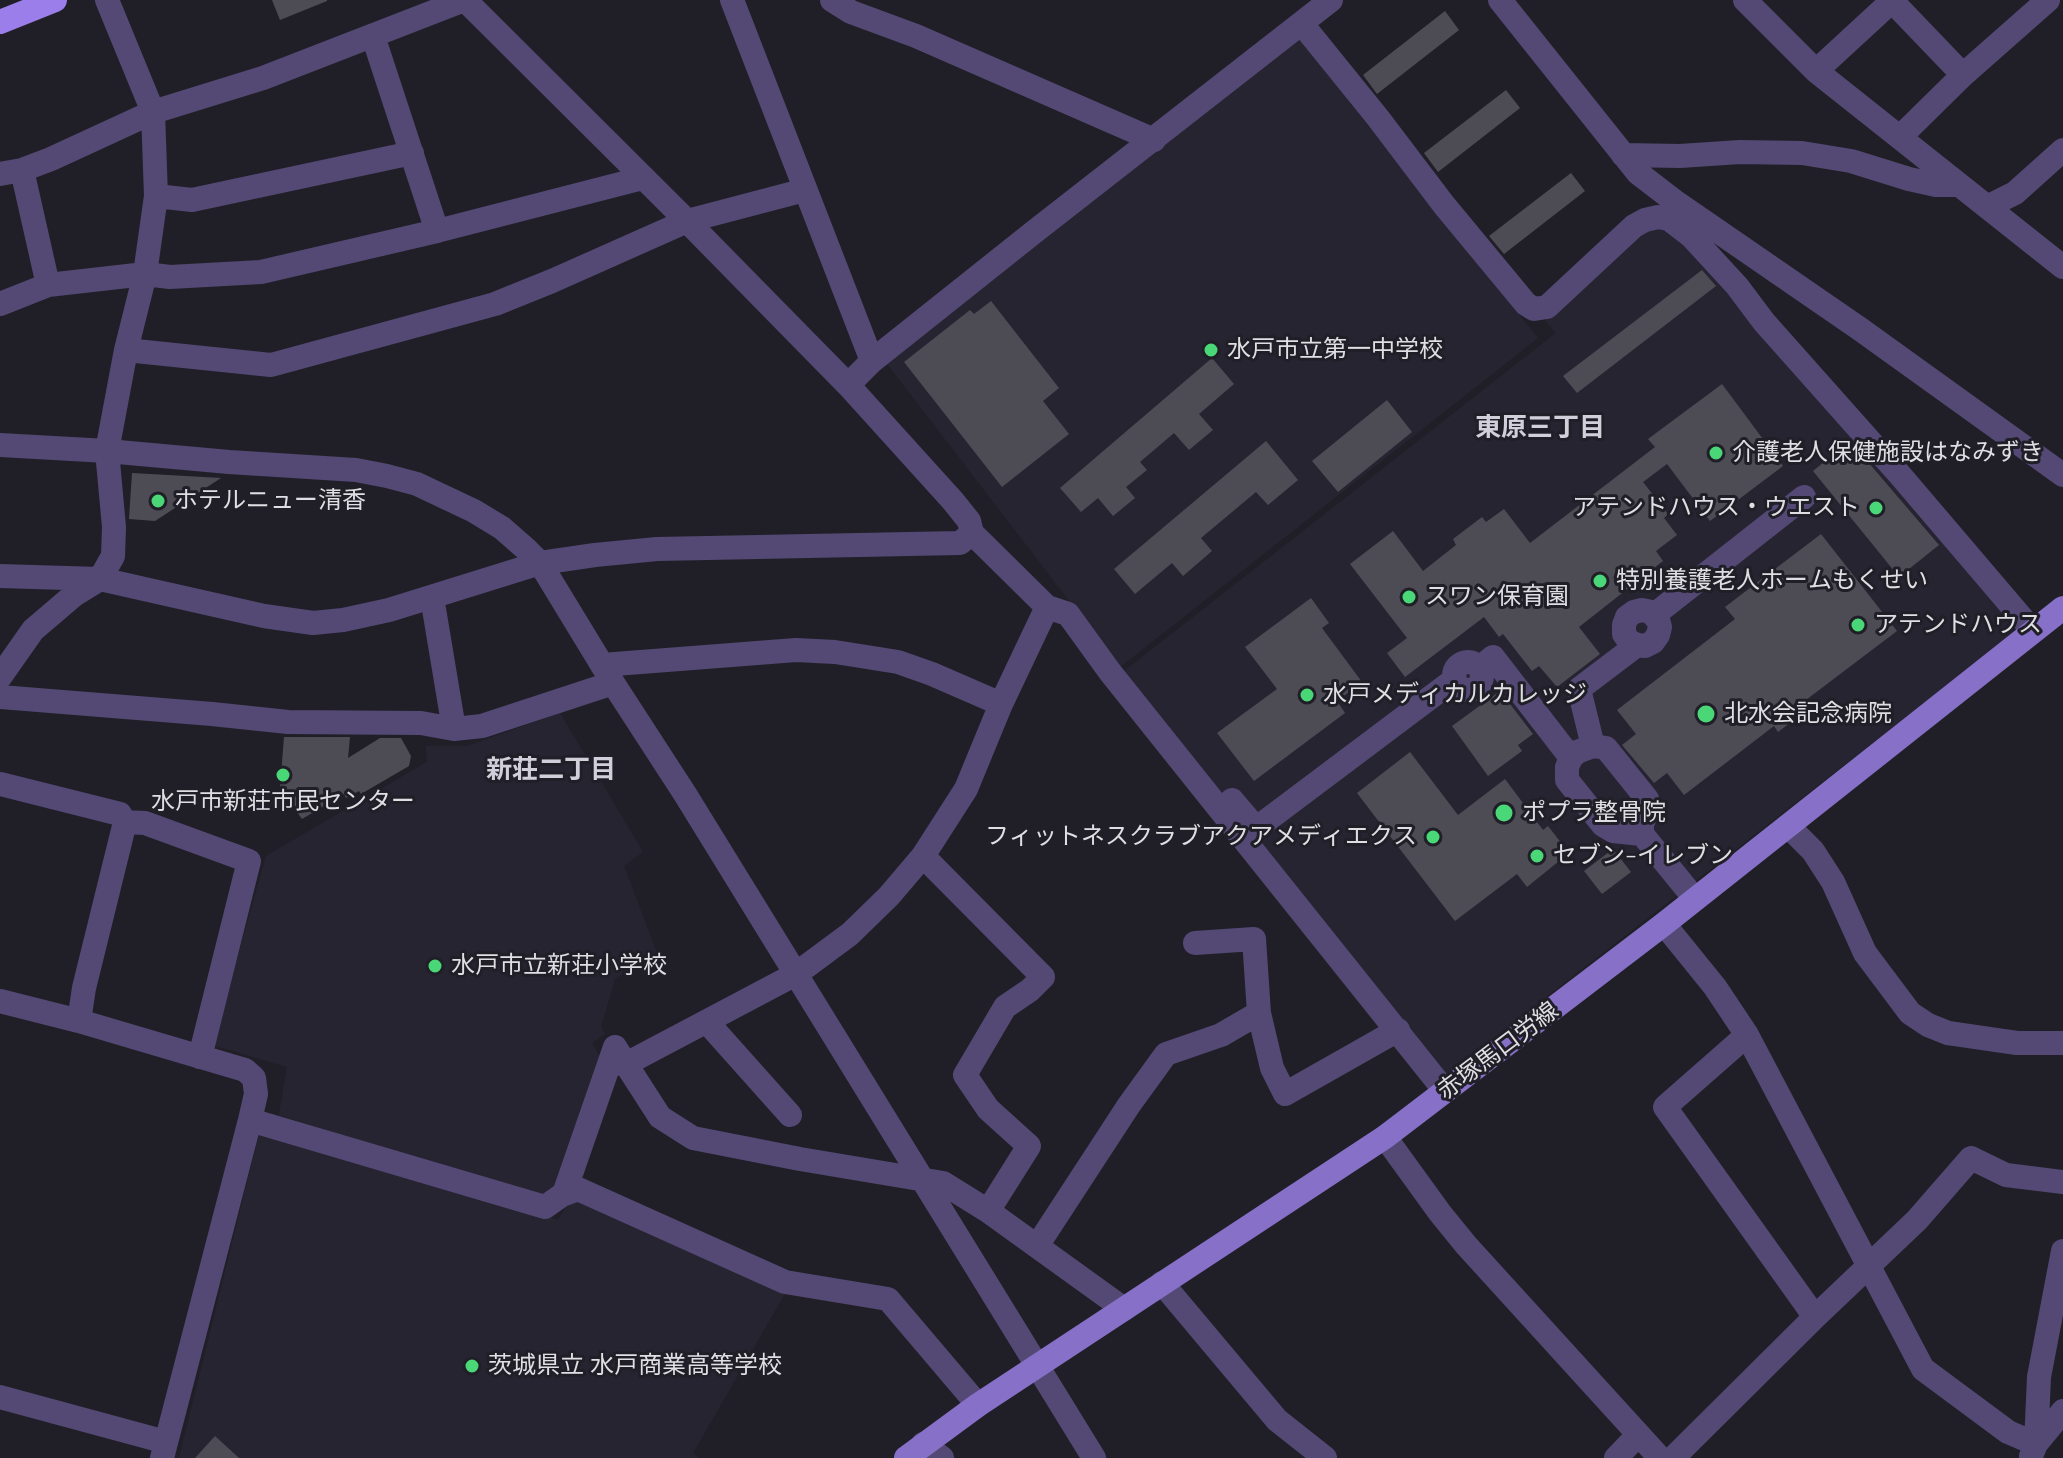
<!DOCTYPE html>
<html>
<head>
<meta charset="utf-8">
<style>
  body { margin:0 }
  canvas { display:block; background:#201f27 }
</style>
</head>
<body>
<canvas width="2063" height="1458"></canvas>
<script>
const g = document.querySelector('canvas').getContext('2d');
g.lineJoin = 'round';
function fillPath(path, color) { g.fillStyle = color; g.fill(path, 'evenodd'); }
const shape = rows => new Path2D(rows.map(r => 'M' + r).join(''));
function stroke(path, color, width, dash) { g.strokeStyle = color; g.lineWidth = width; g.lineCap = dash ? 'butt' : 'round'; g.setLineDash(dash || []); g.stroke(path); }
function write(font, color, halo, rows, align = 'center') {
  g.font = font + ' "Playfair Display","Noto Sans JP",serif'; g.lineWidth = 6; g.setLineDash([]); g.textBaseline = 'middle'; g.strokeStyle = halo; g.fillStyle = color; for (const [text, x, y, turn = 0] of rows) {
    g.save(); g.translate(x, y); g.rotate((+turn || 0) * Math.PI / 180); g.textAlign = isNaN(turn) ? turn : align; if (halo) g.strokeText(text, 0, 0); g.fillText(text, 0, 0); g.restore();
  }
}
const built = shape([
  [1299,39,1538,338,1120,667,885,361],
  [1658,224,1678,234,2019,629,1446,1075,1123,672,1556,333,1545,320,1639,231],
  [560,713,643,852,624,866,657,953,615,979,601,1027,605,1034,592,1043,600,1057,556,1191,543,1200,279,1115,287,1067,213,1045,266,856,427,762,426,746,467,746],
  [260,1130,558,1220,570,1201,582,1196,787,1290,693,1453,699,1458,179,1458]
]);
const building = shape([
  [272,0,327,0,327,1,280,20],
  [1445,11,1459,30,1377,94,1363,75],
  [1506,90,1520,108,1438,172,1424,153],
  [1571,173,1585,191,1504,254,1489,236],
  [1702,270,1716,286,1577,393,1563,376],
  [991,301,1059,388,1043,401,1069,434,1002,487,904,362,970,310,974,314],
  [1212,358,1234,384,1199,414,1213,430,1189,450,1174,433,1140,462,1147,470,1126,487,1135,498,1113,516,1098,498,1081,512,1060,488],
  [1722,384,1783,466,1710,521,1667,464,1643,482,1668,514,1664,518,1677,535,1656,551,1663,561,1579,627,1600,654,1557,687,1539,666,1532,671,1503,634,1499,637,1484,617,1405,677,1387,653,1407,638,1350,564,1393,531,1423,571,1456,545,1453,539,1482,517,1486,522,1504,509,1530,543,1655,447,1648,439],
  [1387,400,1412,432,1338,492,1312,461],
  [1266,441,1298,480,1268,505,1256,492,1201,538,1212,551,1183,576,1172,563,1135,594,1114,569],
  [1850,441,1939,545,1899,577,1813,471],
  [132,473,221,478,155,521,129,519],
  [1821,534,1897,631,1790,712,1795,719,1778,732,1774,726,1684,795,1667,773,1654,783,1622,745,1636,734,1617,710,1735,619,1725,607],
  [1311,598,1329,623,1322,628,1362,682,1337,701,1345,713,1254,781,1217,733,1277,689,1245,647],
  [1500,691,1533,734,1518,745,1522,751,1488,776,1452,726],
  [284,737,350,737,348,758,380,738,401,738,411,756,409,766,361,794,359,791,346,798,344,794,302,819,280,788],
  [1410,752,1458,815,1505,779,1543,830,1548,826,1569,853,1527,887,1517,874,1455,921,1357,793],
  [1613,849,1631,872,1602,894,1584,871],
  [215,1436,239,1458,195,1458]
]);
const minor = shape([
  [465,0,687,221,848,385,953,501,969,521,972,533,1047,607,1068,614,1110,672,1445,1091],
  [732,0,872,361],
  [832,0,851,12,916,36,1154,140],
  [1500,0,1638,173,1677,203,1860,329,2063,475],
  [1745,0,1816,71,2063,267],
  [1891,0,1963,75],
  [1302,24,1378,118,1444,205,1526,304,1534,309,1547,307,1634,226,1645,220,1658,217,1669,219,1691,236,1737,286,1764,322,1900,475,2033,631],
  [373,36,437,231],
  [1816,71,1892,1],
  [1900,137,1963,75,2048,0],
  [1623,155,1680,156,1740,152,1802,153,1851,161,1909,179,1936,185,1959,185],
  [22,170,48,285],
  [0,174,22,170,51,159,153,112,263,78,464,0],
  [156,196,192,200,412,153],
  [1987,207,2015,193,2063,150],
  [0,304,48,285,145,274,170,277,261,272,437,231,643,178],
  [126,350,271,365,495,304,552,281,687,221,805,190],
  [848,385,872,361,1034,232,1331,0],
  [0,445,107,451,229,462,356,470,387,476,417,484,474,511,502,528,526,549,540,563,613,683,685,794,1094,1458],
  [0,576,100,579,264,616,313,623,343,620,389,610,540,563,595,555,657,549,960,543,972,533],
  [432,597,454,729],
  [1654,615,1804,497],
  '1454 676a14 14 0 1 1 28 0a14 14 0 1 1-28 0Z',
  [602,665,796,650,835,652,898,662,932,674,1001,704],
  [1480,668,1493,657,1571,758],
  [0,677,33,630,74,595,100,579,113,556,114,527,107,451,126,350,145,274,156,196,153,112,107,0],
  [0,697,212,714,288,722,421,723,454,729,482,726,613,683],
  [1593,746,1579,689,1637,645,1645,646,1653,642,1658,635,1660,627,1658,620,1651,612,1642,610,1634,612,1627,617,1624,625,1624,634,1629,641,1637,645],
  [0,784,120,814,125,822],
  [1232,800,1249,820,1256,825,1262,824,1455,679],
  [1788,826,1813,851,1833,882,1865,953,1910,1013,1928,1025,1948,1033,2017,1043,2063,1043],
  [1642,834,1613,831,1603,825,1567,780,1567,767,1571,758,1577,752,1593,746,1606,748,1647,799,1648,810,1642,824,1642,834,1695,899],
  [923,856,1043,977,1030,990,1005,1007,965,1075,988,1109,1029,1146,988,1211],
  [1664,924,1715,987,1747,1035,1923,1369,2008,1432,2036,1444],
  [1195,943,1254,939,1259,1013,1272,1068,1285,1094,1398,1030],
  [0,1001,79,1021,245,1070,254,1078,256,1094,250,1120,162,1458],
  [79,1021,84,988,125,822,145,823,249,861,200,1057],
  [707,1022,790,1115],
  [1747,1035,1665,1107,1815,1317],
  [615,1047,660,1117,693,1138,800,1159,943,1183,988,1211,1124,1309],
  [624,1065,796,974,850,934,889,896,923,856,966,789,1001,704,1047,607],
  [250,1120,545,1207,562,1195,578,1189,785,1282,888,1299,978,1405],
  [1385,1137,1440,1213,1466,1245,1660,1458],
  [564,1194,615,1047],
  [1037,1246,1129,1105,1166,1054,1221,1035,1259,1013],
  [1162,1283,1277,1420,1325,1458],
  [0,1397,166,1442],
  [923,1444,942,1458],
  [2036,1444,2063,1411],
  [2031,1456,2036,1444,2039,1377,2063,1251],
  [1616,1458,1638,1435],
  [1673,1458,1815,1317,1917,1220,1971,1158,2006,1175,2063,1182]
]);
const major = shape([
  [906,1458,978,1405,1385,1137,1664,924,2063,608]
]);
const highway = shape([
  [0,22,55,0]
]);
const markers = [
  [1211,350,8,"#4ad778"],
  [1716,453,8,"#4ad778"],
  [158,501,8,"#4ad778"],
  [1876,508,8,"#4ad778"],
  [1600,581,8,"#4ad778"],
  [1409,597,8,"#4ad778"],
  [1858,625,8,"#4ad778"],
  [1307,695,8,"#4ad778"],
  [1706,714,10,"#4ad778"],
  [283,775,8,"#4ad778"],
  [1504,813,10,"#4ad778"],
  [1433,837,8,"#4ad778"],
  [1537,856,8,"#4ad778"],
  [435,966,8,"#4ad778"],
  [472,1366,8,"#4ad778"]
];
const poiNames = [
  ["水戸市立第一中学校",1227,350],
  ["介護老人保健施設はなみずき",1732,453],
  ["ホテルニュー清香",174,501],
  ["アテンドハウス・ウエスト",1860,508,"right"],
  ["特別養護老人ホームもくせい",1616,581],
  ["スワン保育園",1425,597],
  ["アテンドハウス",1874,625],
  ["水戸メディカルカレッジ",1323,695],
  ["北水会記念病院",1724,714],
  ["水戸市新荘市民センター",283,802,"center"],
  ["ポプラ整骨院",1522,813],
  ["フィットネスクラブアクアメディエクス",1417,837,"right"],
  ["セブン-イレブン",1553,856],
  ["水戸市立新荘小学校",451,966],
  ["茨城県立 水戸商業高等学校",488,1366]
];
const streetNames = [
  ["赤塚馬口労線",1498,1051,-37]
];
const neighbourhoodNames = [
  ["東原三丁目",1540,428],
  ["新荘二丁目",551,770]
];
fillPath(built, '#272432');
fillPath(building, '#4d4c55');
stroke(minor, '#534974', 24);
stroke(major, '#8770c8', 24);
stroke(highway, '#9b7ee9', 24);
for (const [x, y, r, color] of markers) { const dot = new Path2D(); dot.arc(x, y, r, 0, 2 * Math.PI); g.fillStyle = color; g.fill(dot); stroke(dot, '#201f27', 3); }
write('24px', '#dfdee3', '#201f27', poiNames, 'left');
write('24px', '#dfdee3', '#201f27', streetNames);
write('bold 26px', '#d1cfda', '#201f27', neighbourhoodNames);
</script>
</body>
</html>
